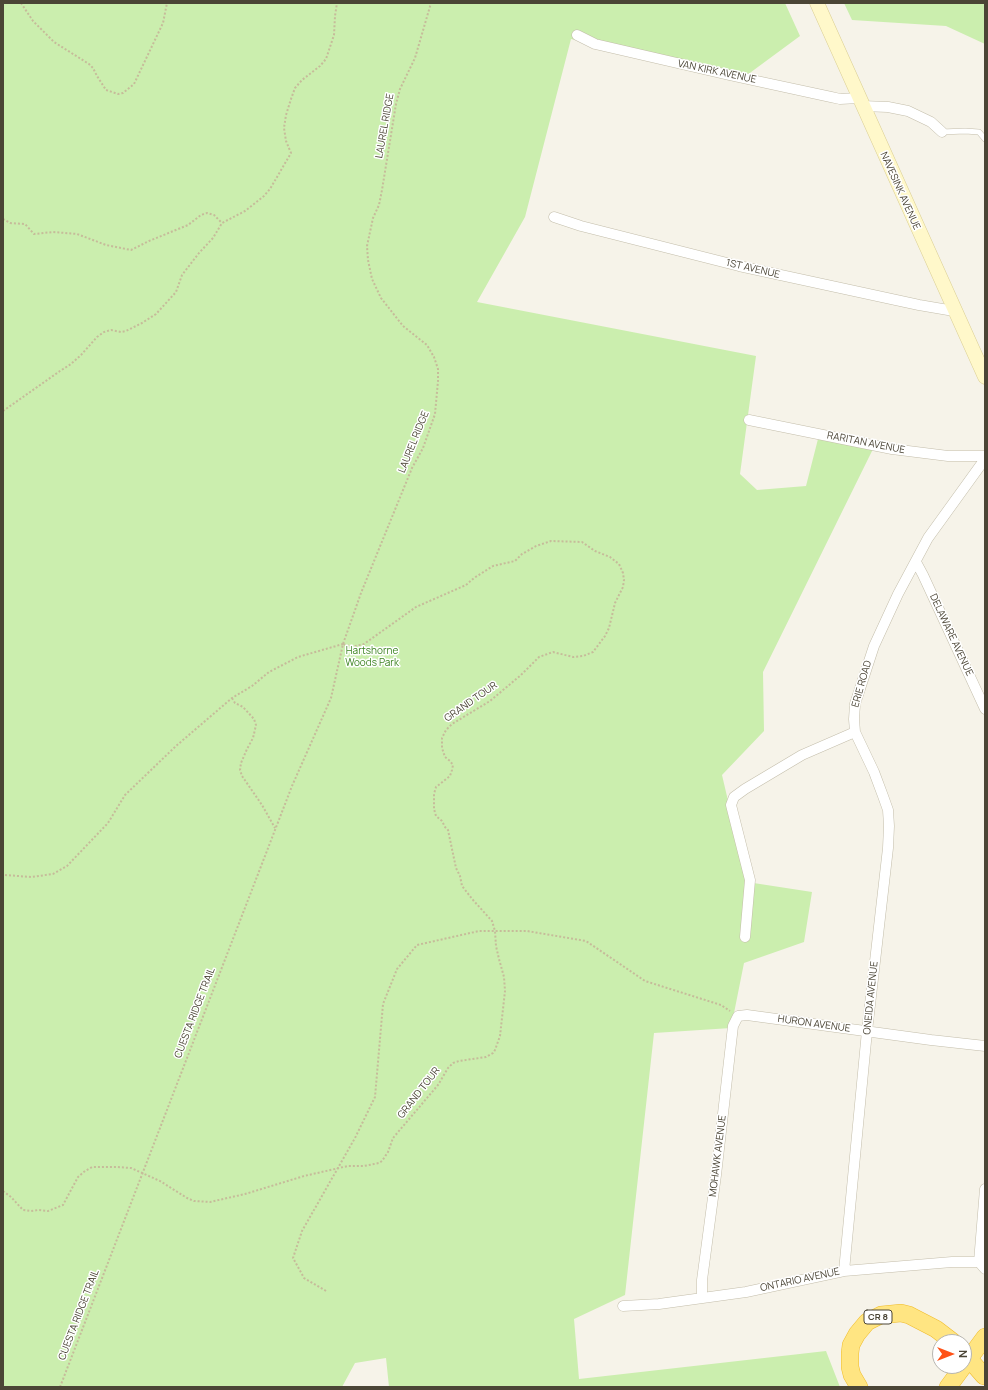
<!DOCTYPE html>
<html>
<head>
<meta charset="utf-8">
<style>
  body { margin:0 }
  #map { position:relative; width:988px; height:1390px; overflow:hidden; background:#f6f3e9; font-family:Manrope,sans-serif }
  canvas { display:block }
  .frame { position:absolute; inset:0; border:4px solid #4b4536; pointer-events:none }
  .north { position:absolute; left:932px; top:1334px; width:40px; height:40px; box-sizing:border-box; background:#fff; border:1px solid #b7b5af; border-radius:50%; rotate:90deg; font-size:11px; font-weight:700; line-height:16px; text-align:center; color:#4b4536 }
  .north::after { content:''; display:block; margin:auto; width:14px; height:18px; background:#ff5217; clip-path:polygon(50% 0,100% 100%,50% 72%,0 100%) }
</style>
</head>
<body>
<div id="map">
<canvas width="988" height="1390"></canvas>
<div class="frame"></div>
<div class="north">N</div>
</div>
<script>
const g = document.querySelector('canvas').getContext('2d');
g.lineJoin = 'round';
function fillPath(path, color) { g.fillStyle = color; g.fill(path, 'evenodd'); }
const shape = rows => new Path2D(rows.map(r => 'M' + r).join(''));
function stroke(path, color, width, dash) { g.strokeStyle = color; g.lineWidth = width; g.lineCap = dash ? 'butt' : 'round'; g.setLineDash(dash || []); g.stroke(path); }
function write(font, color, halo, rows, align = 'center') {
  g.font = font + ' Manrope,sans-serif'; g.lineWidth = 3; g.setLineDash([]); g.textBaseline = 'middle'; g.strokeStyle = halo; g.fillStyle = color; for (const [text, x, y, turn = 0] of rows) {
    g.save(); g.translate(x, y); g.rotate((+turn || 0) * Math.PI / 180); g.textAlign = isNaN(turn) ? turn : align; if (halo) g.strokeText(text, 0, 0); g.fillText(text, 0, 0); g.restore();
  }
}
const green = shape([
  [3,3,785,3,800,36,743,78,571,39,525,217,477,302,756,356,740,474,757,490,806,486,818,439,873,449,763,672,764,731,722,775,747,882,812,892,804,942,744,963,731,1028,654,1033,625,1295,574,1319,579,1379,826,1351,840,1387,389,1387,386,1358,355,1363,342,1387,3,1387],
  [844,3,985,3,985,44,946,26,852,20]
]);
const path = shape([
  [21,3,33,21,54,42,89,64,93,68,97,76,106,90,118,94,123,93,134,84,163,23,167,3],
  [3,219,10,223,25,224,34,234,53,232,77,234,106,245,131,250,149,241,188,225,201,215,207,213,214,215,222,223],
  [3,411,60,371,71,364,81,355,97,337,104,332,111,330,121,332,126,331,142,323,156,314,176,292,182,275,199,253,213,238,222,223,245,211,264,196,270,189,291,153,286,141,284,128,286,115,291,99,295,88,302,80,320,66,326,59,334,35,335,16,337,3],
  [232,698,235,703,243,707,254,719,256,725,253,738,247,749,241,763,240,770,242,776,262,805,275,828],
  [5,875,31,877,53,874,67,866,108,823,125,795,176,746,232,698,252,686,269,672,298,657,343,644],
  [3,1191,11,1197,23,1210,31,1211,38,1210,48,1211,63,1205,78,1177,85,1171,92,1167,117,1167,131,1168,160,1181,187,1198,194,1201,210,1202,245,1194,304,1176,348,1166,364,1166,379,1163,382,1161,388,1152,393,1138,438,1085,448,1068,453,1063,459,1061,486,1057,493,1053,495,1050,500,1036,505,991,504,977,499,959,496,946,495,931,492,921,473,900,462,886,460,876,456,868,448,830,445,827,442,821,436,816,434,809,434,794,436,787,450,776,452,770,453,765,450,761,445,757,442,748,442,738,446,730,452,724,490,701,521,675,539,657,553,652,573,657,583,656,593,652,605,636,609,628,615,603,623,587,624,580,623,573,619,564,610,557,595,551,582,542,551,541,536,546,522,554,515,561,493,566,474,578,466,585,416,607,364,644,352,647,343,644],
  [326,1291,304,1278,293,1258,302,1231,355,1138,375,1097,383,1004,397,969,417,945,479,931,527,931,586,941,645,981,721,1005,730,1011],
  [60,1387,292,786,331,698,343,644,361,593,412,468,423,448,435,414,438,381,438,369,434,357,427,345,403,326,381,298,372,279,368,260,367,246,373,218,379,205,382,190,396,104,400,89,415,58,431,3]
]);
const service = shape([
  [942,132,965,131,979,132,985,139]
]);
const minor = shape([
  [577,35,595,44,729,75,831,97,840,99,859,98],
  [862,106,888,107,908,111,931,122,942,132],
  [554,217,581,226,739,266,919,305,954,311],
  [749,420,892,449,948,456,985,456],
  [916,562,923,575,985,709],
  [745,937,750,880,731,805,734,797,745,789,802,755,855,732],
  [985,1189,979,1262,985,1269],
  [844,1271,867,1031,888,848,889,826,888,810,883,796,874,772,855,732,854,719,855,704,874,646,898,594,928,538,985,459],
  [702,1298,702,1280,716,1175,733,1026,738,1016,747,1015,931,1040,985,1046],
  [623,1306,659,1304,746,1292,844,1271,952,1262,979,1262]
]);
const secondary = shape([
  [817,3,985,377]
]);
const trunk = shape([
  [964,1353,984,1376],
  [859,1387,852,1375,850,1367,850,1353,851,1345,857,1334,867,1322,881,1315,901,1313,909,1315,936,1329,953,1342],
  [948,1387,985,1337]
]);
const shields = [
  [878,1317,28]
];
const shieldNames = [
  ["CR 8",878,1317]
];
const streetNames = [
  ["VAN KIRK AVENUE",717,72,12],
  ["LAUREL RIDGE",385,126,-80],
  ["NAVESINK AVENUE",900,191,66],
  ["1ST AVENUE",753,269,13],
  ["LAUREL RIDGE",414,442,-68],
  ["RARITAN AVENUE",866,443,11],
  ["DELAWARE AVENUE",951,635,65],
  ["ERIE ROAD",862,684,-74],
  ["GRAND TOUR",471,702,-35],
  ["ONEIDA AVENUE",871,998,-84],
  ["CUESTA RIDGE TRAIL",195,1013,-69],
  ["HURON AVENUE",814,1024,8],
  ["GRAND TOUR",419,1093,-52],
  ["MOHAWK AVENUE",718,1156,-83],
  ["ONTARIO AVENUE",800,1280,-12],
  ["CUESTA RIDGE TRAIL",79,1315,-69]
];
const parkNames = [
  ["Hartshorne",372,651],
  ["Woods Park",372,663]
];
fillPath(green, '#cbeeae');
stroke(service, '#c3bdaa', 6);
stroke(minor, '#c3bdaa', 11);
stroke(secondary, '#dbcf94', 15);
stroke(trunk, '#efbb2a', 18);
stroke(path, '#c6bb9a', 2, [2, 2]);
stroke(service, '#fff', 5);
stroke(minor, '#fff', 10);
stroke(secondary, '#fff8ca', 14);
stroke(trunk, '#ffe582', 17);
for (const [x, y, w] of shields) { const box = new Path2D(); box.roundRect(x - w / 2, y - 7, w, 14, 3); g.fillStyle = '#fff'; g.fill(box); stroke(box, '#4b4536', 1); }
write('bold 9px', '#4b4536', null, shieldNames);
write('10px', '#4b4536', '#fff', streetNames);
write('10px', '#3d8422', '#fff', parkNames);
</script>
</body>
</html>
